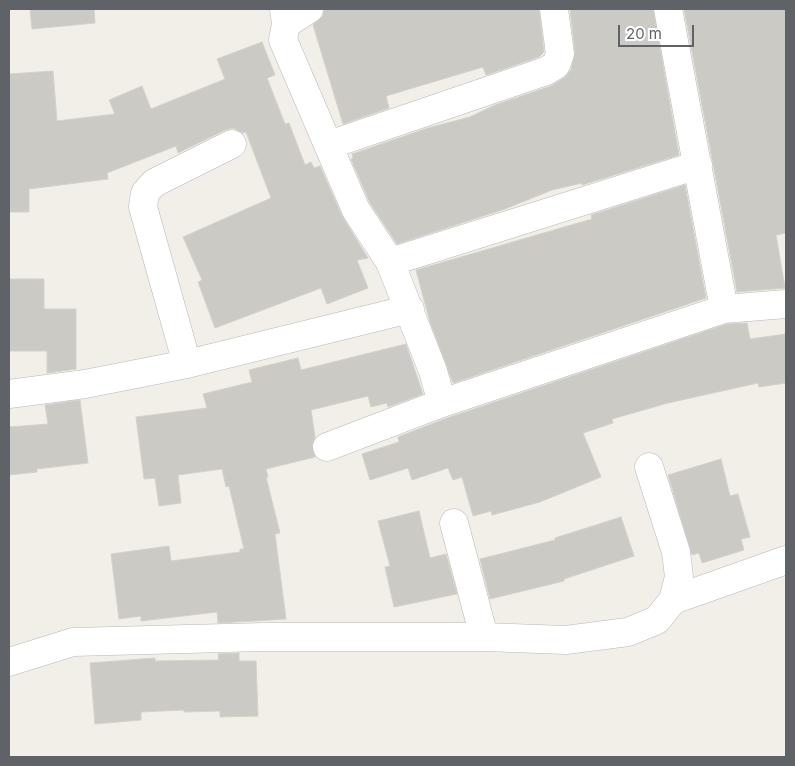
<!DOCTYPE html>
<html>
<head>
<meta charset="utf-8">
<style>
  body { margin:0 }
  #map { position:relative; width:795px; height:766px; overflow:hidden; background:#f1efe8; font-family:Inter,sans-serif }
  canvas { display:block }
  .frame { position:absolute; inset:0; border:10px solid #5f6368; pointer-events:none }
  .scale { position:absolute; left:618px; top:25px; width:76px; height:22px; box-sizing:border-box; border:2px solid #5f6368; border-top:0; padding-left:6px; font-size:15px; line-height:18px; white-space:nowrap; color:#5f6368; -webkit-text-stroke:4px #fff; paint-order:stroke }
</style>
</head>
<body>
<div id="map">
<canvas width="795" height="766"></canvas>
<div class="frame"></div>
<div class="scale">20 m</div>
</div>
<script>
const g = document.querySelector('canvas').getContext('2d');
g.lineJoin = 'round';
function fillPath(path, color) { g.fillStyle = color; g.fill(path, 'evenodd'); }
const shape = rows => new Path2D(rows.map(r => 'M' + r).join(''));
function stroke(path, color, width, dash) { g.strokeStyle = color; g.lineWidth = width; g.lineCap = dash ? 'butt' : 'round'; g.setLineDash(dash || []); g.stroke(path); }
const building = shape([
  [30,9,94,9,95,23,32,29,30,9],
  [330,9,539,9,544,52,539,57,486,75,483,67,386,96,389,108,343,124,313,25,323,16,324,10,330,9],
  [570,9,653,9,679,155,582,185,582,183,552,190,505,209,397,244,370,203,351,159,353,158,352,154,428,128,470,117,495,105,551,86,564,78,571,70,575,52,570,9],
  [684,9,786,9,786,233,776,235,785,288,737,292,684,9],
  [262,42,275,75,267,78,285,124,289,123,305,165,311,162,314,168,320,166,342,216,368,258,357,260,368,288,327,304,321,288,215,328,198,282,202,280,183,237,271,198,246,132,243,133,233,128,225,130,178,153,176,146,107,173,108,179,29,189,29,212,9,212,9,74,53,71,57,121,115,114,109,100,142,86,151,109,225,79,217,59,262,42],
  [685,185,706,298,453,383,430,322,416,270,592,219,591,215,685,185],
  [9,279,44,279,44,309,76,309,76,369,47,373,47,351,9,351,9,279],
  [747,323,750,339,786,334,786,383,759,387,758,383,668,403,612,419,613,423,583,433,601,477,540,502,492,515,491,511,473,516,462,477,453,480,448,468,412,480,408,468,370,480,362,454,399,442,398,437,447,418,727,324,747,323],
  [406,344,423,394,388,407,387,403,371,407,368,396,311,410,315,437,312,445,315,457,266,469,268,477,266,477,280,533,275,534,286,619,218,623,217,612,141,621,141,616,119,619,111,554,169,546,171,561,240,552,240,549,244,549,229,486,226,487,222,469,178,475,181,503,159,506,155,478,144,479,136,417,207,408,203,394,252,382,249,370,298,358,301,370,406,344],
  [80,400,88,463,37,469,37,472,9,475,9,427,48,424,45,405,80,400],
  [721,459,730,496,738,494,750,537,741,539,744,550,702,563,699,553,692,555,668,475,721,459],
  [419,511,430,558,446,554,457,594,394,607,385,567,390,566,378,521,419,511],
  [621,517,634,556,564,579,564,581,490,599,480,559,555,540,555,538,621,517],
  [239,653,239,661,256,661,258,716,220,717,220,711,184,712,184,710,141,712,141,720,95,724,90,663,155,658,155,661,219,660,218,654,239,653]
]);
const street = shape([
  [284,9,286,24,283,40,356,210,390,262,433,371,442,403,724,309,786,304],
  [668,9,724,309],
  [286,24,309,9],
  [329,145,546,71,556,65,560,54,554,9],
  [390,262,698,165],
  [187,364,143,207,145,193,154,183,232,144],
  [9,394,85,384,187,364,410,309],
  [327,447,442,403],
  [454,523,484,637],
  [673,600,786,560],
  [9,662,73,642,263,637,484,637,566,640,628,632,657,620,673,600,679,577,676,552,649,467]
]);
fillPath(building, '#cccac5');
stroke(building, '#d6d1c6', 1);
stroke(street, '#b5b8bc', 29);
stroke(street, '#fff', 28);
</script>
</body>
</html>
